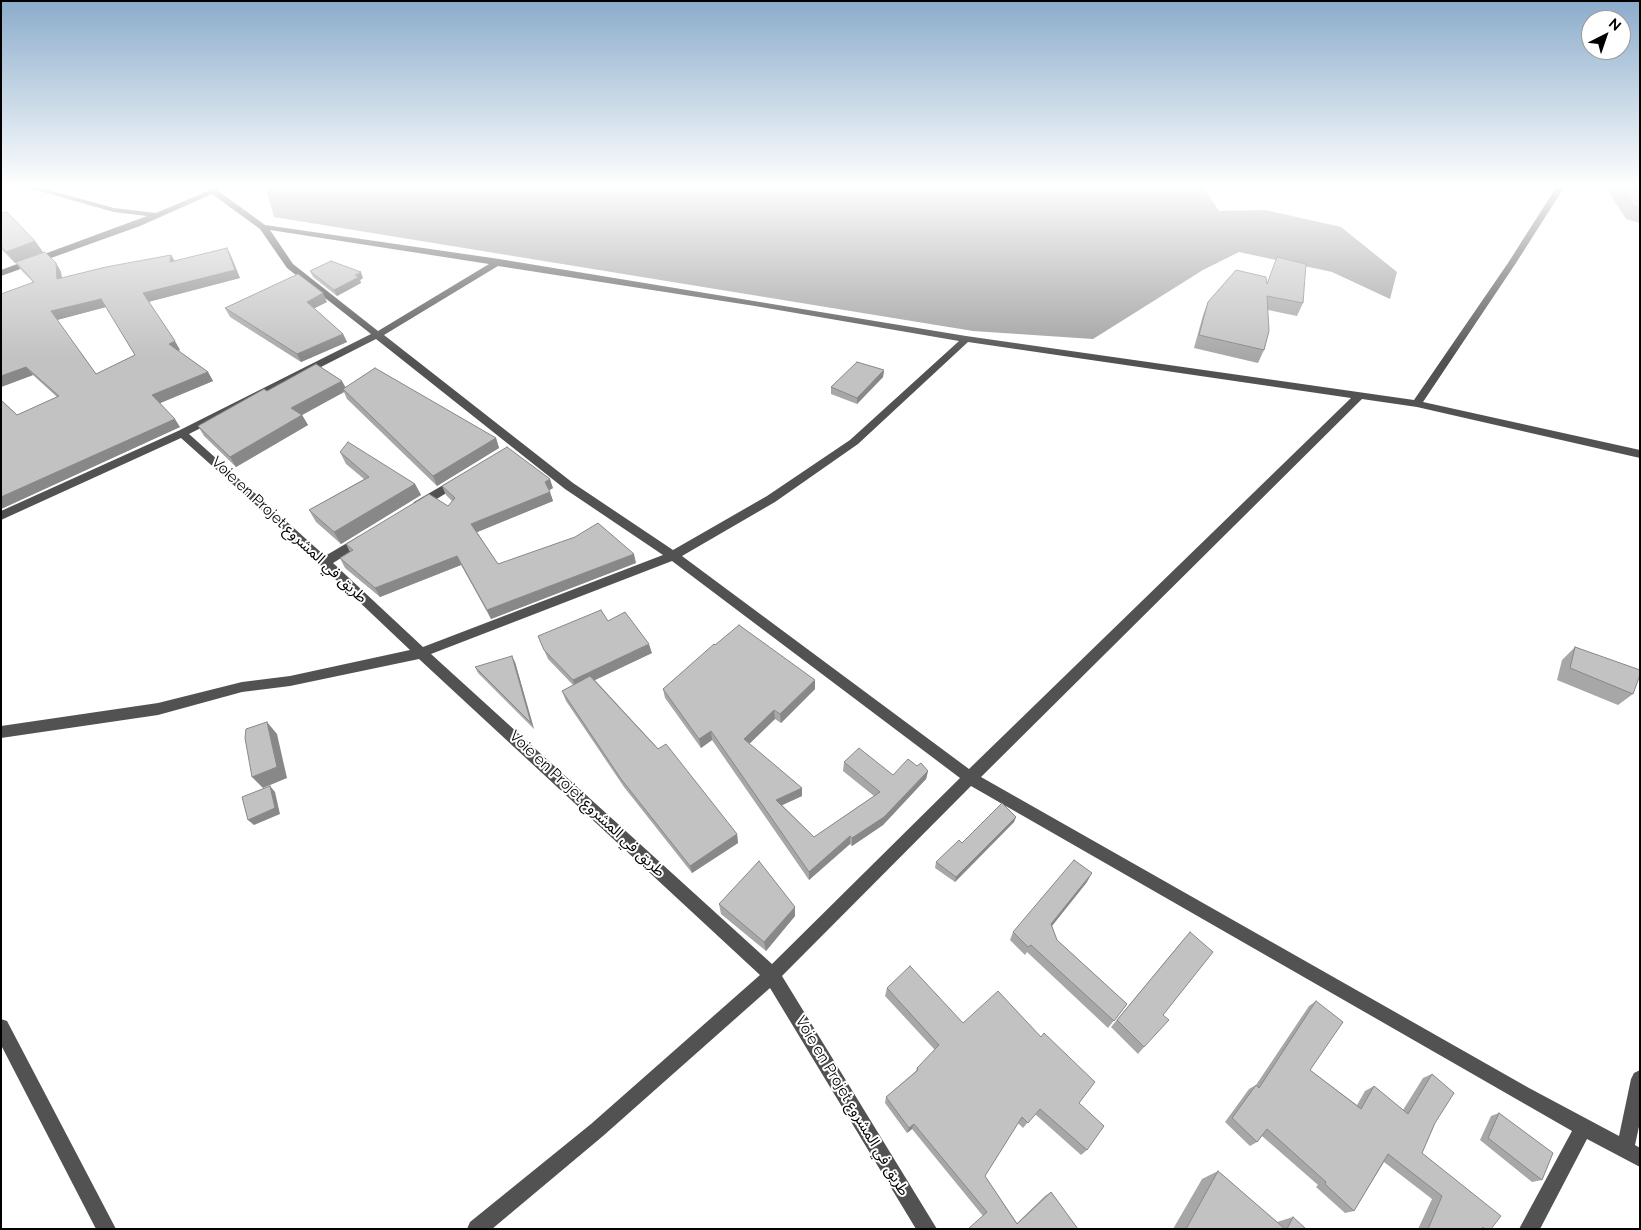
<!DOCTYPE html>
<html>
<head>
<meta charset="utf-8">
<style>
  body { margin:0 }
  #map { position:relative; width:1641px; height:1230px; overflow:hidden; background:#fff; font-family:Raleway,sans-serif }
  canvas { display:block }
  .frame { position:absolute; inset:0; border:2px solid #000; pointer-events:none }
  .north { position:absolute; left:1581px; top:10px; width:50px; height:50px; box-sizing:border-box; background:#fff; border:1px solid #999; border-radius:50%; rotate:41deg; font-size:14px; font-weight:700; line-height:20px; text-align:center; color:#000 }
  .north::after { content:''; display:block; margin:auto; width:18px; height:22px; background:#000; clip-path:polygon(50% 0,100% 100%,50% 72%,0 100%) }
</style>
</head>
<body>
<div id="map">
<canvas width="1641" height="1230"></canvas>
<div class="frame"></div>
<div class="north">N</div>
</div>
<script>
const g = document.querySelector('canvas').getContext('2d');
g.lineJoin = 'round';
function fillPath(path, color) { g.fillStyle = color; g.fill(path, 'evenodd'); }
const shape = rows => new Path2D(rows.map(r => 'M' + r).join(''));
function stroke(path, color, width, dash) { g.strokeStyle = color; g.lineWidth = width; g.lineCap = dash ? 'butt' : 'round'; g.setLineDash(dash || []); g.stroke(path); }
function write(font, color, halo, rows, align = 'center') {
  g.font = font + ' Raleway,"Noto Sans Arabic",sans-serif'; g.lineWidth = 4; g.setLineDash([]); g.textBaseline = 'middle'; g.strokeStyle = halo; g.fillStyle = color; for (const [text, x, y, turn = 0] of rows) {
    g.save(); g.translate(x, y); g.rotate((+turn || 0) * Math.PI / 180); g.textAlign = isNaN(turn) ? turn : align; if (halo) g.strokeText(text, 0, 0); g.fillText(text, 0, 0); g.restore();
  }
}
const water = shape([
  [265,186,1203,186,1219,211,1265,210,1341,227,1397,272,1390,299,1332,272,1239,252,1203,270,1093,339,973,331,274,217]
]);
const minor = shape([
  [22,186,34,186,114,208,156,213,210,190,211,186,219,186,217,190,265,225,499,259,966,336,1414,400,1508,263,1557,186,1565,186,1516,263,1423,402,1640,450,1640,458,1417,407,1362,399,981,777,1529,1088,1619,1136,1631,1079,1634,1073,1640,1070,1640,1122,1635,1145,1640,1148,1640,1167,1587,1139,1540,1229,1519,1229,1572,1131,971,786,782,976,937,1229,916,1229,770,988,603,1136,492,1229,467,1229,470,1222,591,1124,760,975,419,659,290,686,242,692,158,715,1,738,1,726,158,703,242,682,290,676,410,650,277,524,181,438,1,520,1,511,178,431,371,334,287,268,260,229,212,194,140,226,1,276,1,270,147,216,114,212,22,186],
  [270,230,489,264,378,331,293,264,270,230],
  [498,266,755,306,959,341,850,440,767,496,673,550,573,483,384,335,498,266],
  [376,339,565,489,663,555,423,647,333,563,367,542,369,539,367,536,359,536,325,556,189,434,376,339],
  [968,342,1351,398,969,769,682,556,775,502,858,444,968,342],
  [672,561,960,778,772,964,431,654,672,561],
  [457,477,461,478,463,481,461,484,422,508,414,508,412,505,414,502,457,477],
  [1,1019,7,1021,116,1229,96,1229,1,1045,1,1019]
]);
const wall = shape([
  [1607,186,1640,186,1640,223,1626,219,1606,187],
  [1,213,35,241,43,252,56,263,61,272,62,278,171,255,175,261,227,248,231,256,240,278,148,302,180,350,178,351,208,372,213,381,160,403,180,427,1,509,1,400,17,415,57,397,33,375,1,387,33,282,22,271,16,263,15,263,1,249],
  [106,307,135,355,96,374,57,320],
  [310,271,363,278,360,280,361,283,337,296,313,277],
  [1267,283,1303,303,1297,316,1268,310,1264,350,1258,363,1194,348,1203,315,1208,302],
  [327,302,314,308,343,334,347,342,301,362,230,317,225,308],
  [884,370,883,377,857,404,831,394,831,387],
  [345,387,496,438,499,448,437,486,347,399,344,392,302,415,308,425,236,467,204,436,198,426,267,391],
  [340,452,415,484,421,495,341,544,316,522,309,510,364,479,346,464],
  [442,486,553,488,549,490,553,501,477,532,498,564,636,563,491,619,461,565,380,597,345,568,340,558,350,552,346,544,448,506,452,501,446,495],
  [608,621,652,653,595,680,737,834,738,843,692,873,624,787,566,701,562,691,573,685,548,659,538,636],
  [1575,647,1633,694,1618,705,1557,680,1562,660],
  [515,662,534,729,478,673,475,667],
  [815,680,815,689,781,723,775,719,749,744,802,788,802,796,782,805,814,837,874,796,843,771,844,762,893,775,917,766,928,771,926,779,883,825,852,846,850,844,809,880,712,740,701,748,665,698,663,689],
  [1016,817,1014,822,955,882,935,868,936,862,962,843],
  [1087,882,1052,926,1057,940,1127,1004,1108,1028,1027,952,1025,955,1010,940,1013,932],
  [719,904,795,916,766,951,721,914],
  [1183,940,1163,1015,1144,1047,1138,1054,1111,1027],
  [887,988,963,1023,1079,1103,1087,1150,1081,1155,1035,1114,1023,1128,1018,1123,985,1176,1017,1223,1045,1196,1051,1192,1078,1229,968,1229,983,1216,912,1129,907,1133,885,1103,886,1097,916,1071,917,1068,935,1050,885,996],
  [1316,1001,1310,1070,1357,1105,1365,1091,1374,1086,1403,1110,1423,1078,1432,1074,1435,1123,1422,1153,1491,1229,1418,1229,1432,1199,1384,1162,1354,1211,1345,1213,1316,1187,1318,1185,1262,1136,1257,1142,1250,1146,1225,1122,1249,1089,1256,1085,1309,1006],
  [1499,1113,1542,1180,1532,1182,1480,1140,1491,1116],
  [1218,1171,1277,1222,1293,1217,1306,1229,1173,1229,1202,1179]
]);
const shadedWall = shape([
  [35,241,43,252,15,263,6,252],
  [227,248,231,256,240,278,148,302,143,293],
  [171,255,176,263,170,262],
  [56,263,61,272,63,288,57,279],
  [361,272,363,278,360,280,361,283,337,296,334,290],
  [323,293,327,302,311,310,307,302],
  [101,299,106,307,57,320,51,311],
  [343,334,347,342,301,362,297,354],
  [175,341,180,350,174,352,169,344],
  [26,367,33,375,1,387,1,376],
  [884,370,883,377,857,404,857,398],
  [208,372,213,381,158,404,152,395],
  [342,381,347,390,343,389,344,392,302,415,308,425,236,467,230,457,291,408],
  [175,419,180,427,1,509,1,497],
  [496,438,499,448,437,486,433,476],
  [550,479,553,488,548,491,545,482],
  [415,484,421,495,341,544,334,532],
  [550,492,553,501,475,533,471,524],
  [634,554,636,563,491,619,487,610],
  [457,556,461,565,380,597,375,588],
  [649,644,652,653,576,689,573,680],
  [512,656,515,662,534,729,531,723],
  [815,680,815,689,781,723,780,714],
  [774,710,775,719,745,748,744,739],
  [267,722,277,734,287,778,263,788,252,777],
  [711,731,712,740,701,748,699,739],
  [928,771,926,779,883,825,852,846,852,838],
  [270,786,275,792,280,814,254,825,248,820],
  [802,788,802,796,776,808,776,800],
  [1016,817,1014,822,955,882,956,877],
  [737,834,738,843,692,873,690,866],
  [850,836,850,844,809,880,809,872],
  [1092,873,1087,882,1047,932,1051,924],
  [795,907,795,916,766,951,764,942],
  [914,1124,912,1129,907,1133,909,1128]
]);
const building = shape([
  [1621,186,1640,186,1640,208,1634,207,1621,186],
  [7,212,35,241,6,252,1,246,1,213,7,212],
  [227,248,235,270,143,293,175,341,169,344,208,372,152,395,175,419,1,497,1,400,17,415,59,396,26,367,1,376,1,294,34,282,16,262,45,252,56,263,57,279,106,267,171,255,170,262,227,248],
  [101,299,135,355,96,374,51,311,101,299],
  [1277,257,1306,264,1303,303,1267,296,1269,331,1264,350,1199,335,1208,302,1236,270,1266,277,1267,284,1277,257],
  [331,261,361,272,355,275,359,277,334,290,310,271,331,261],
  [298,274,323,293,307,302,343,334,297,354,225,308,298,274],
  [857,362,884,370,857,398,831,387,857,362],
  [316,364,342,381,291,408,302,415,230,457,198,426,264,389,267,391,316,364],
  [375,368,496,438,433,476,343,389,375,368],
  [348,442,415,484,334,532,309,510,369,477,340,452,348,442],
  [507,447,550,479,545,482,550,492,471,524,498,564,575,537,598,523,634,554,487,610,457,556,375,588,340,558,353,550,346,544,429,494,448,506,455,498,442,486,507,447],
  [601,610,608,621,625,612,649,644,573,680,544,650,538,636,601,610],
  [739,625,815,680,780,714,774,710,744,739,802,788,776,800,814,837,880,792,844,762,859,748,893,775,908,759,917,766,921,763,928,771,884,817,852,838,850,836,809,872,711,731,699,739,663,689,714,644,715,645,739,625],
  [1575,647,1640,670,1640,675,1633,694,1570,668,1575,647],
  [512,656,531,723,475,667,512,656],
  [590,676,658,749,666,744,737,834,690,866,621,779,562,691,590,676],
  [267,722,277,767,252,777,245,738,246,729,267,722],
  [270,786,275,808,248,820,242,797,270,786],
  [1002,803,1016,817,956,877,936,862,959,840,962,843,1002,803],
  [1074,860,1092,873,1051,924,1057,940,1127,1004,1114,1021,1031,945,1028,947,1013,932,1074,860],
  [759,861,795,907,764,942,719,904,759,861],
  [1190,932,1213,952,1163,1015,1169,1020,1144,1047,1117,1020,1190,932],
  [910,966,963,1023,998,991,1041,1037,1044,1033,1095,1082,1079,1103,1104,1126,1087,1150,1040,1109,1028,1123,1022,1117,985,1176,1017,1224,1051,1192,1078,1229,968,1229,987,1212,914,1124,909,1128,886,1097,918,1070,917,1068,939,1045,887,988,910,966],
  [1316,1001,1343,1022,1310,1070,1361,1109,1374,1086,1408,1114,1432,1074,1454,1093,1435,1123,1422,1153,1501,1216,1491,1229,1484,1229,1483,1227,1482,1229,1428,1229,1442,1196,1388,1154,1354,1211,1325,1184,1326,1182,1267,1129,1257,1142,1232,1118,1256,1085,1259,1088,1316,1001],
  [1499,1113,1553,1153,1542,1180,1488,1138,1499,1113],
  [1218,1171,1285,1229,1186,1229,1218,1171],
  [1293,1217,1306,1229,1287,1229,1293,1217]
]);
const streetNames = [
  ["Voie en Projet طريق في المشروع",289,530,43],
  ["Voie en Projet طريق في المشروع",587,804,43],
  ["Voie en Projet طريق في المشروع",852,1106,59]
];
fillPath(water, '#a0a0a0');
fillPath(minor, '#525252');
fillPath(wall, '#a7a7a7');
fillPath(shadedWall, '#888');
fillPath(building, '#c2c2c2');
stroke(building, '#888', 1);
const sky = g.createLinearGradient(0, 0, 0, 358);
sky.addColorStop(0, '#8baccb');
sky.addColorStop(0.52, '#fff');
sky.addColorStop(1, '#ffffff00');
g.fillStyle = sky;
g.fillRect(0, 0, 1641, 358);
write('15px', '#000', '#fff', streetNames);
</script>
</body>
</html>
